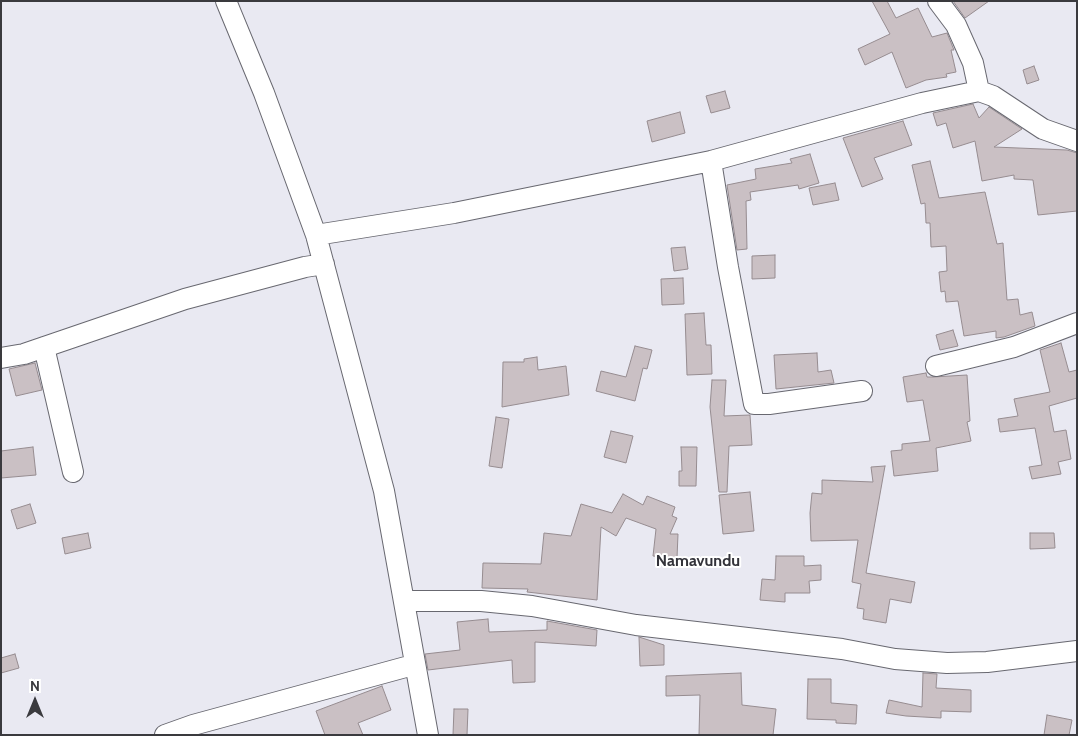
<!DOCTYPE html>
<html>
<head>
<meta charset="utf-8">
<style>
  body { margin:0 }
  #map { position:relative; width:1078px; height:736px; overflow:hidden; background:#e9e9f2; font-family:Cabin,sans-serif }
  canvas { display:block }
  .frame { position:absolute; inset:0; border:2px solid #3a3a3e; pointer-events:none }
  .north { position:absolute; left:10px; top:676px; width:50px; height:50px; -webkit-text-stroke:4px #fff; paint-order:stroke; rotate:0deg; font-size:14px; font-weight:700; line-height:20px; text-align:center; color:#3a3a3e }
  .north::after { content:''; display:block; margin:auto; width:18px; height:22px; background:#3a3a3e; clip-path:polygon(50% 0,100% 100%,50% 72%,0 100%) }
</style>
</head>
<body>
<div id="map">
<canvas width="1078" height="736"></canvas>
<div class="frame"></div>
<div class="north">N</div>
</div>
<script>
const g = document.querySelector('canvas').getContext('2d');
g.lineJoin = 'round';
function fillPath(path, color) { g.fillStyle = color; g.fill(path, 'evenodd'); }
const shape = rows => new Path2D(rows.map(r => 'M' + r).join(''));
function stroke(path, color, width, dash) { g.strokeStyle = color; g.lineWidth = width; g.lineCap = dash ? 'butt' : 'round'; g.setLineDash(dash || []); g.stroke(path); }
function write(font, color, halo, rows, align = 'center') {
  g.font = font + ' Cabin,sans-serif'; g.lineWidth = 4; g.setLineDash([]); g.textBaseline = 'middle'; g.strokeStyle = halo; g.fillStyle = color; for (const [text, x, y, turn = 0] of rows) {
    g.save(); g.translate(x, y); g.rotate((+turn || 0) * Math.PI / 180); g.textAlign = isNaN(turn) ? turn : align; if (halo) g.strokeText(text, 0, 0); g.fillText(text, 0, 0); g.restore();
  }
}
const building = shape([
  [872,1,887,1,896,18,918,8,932,37,947,33,954,50,951,50,956,72,946,74,947,77,926,80,906,88,892,52,865,65,858,49,890,34,872,1],
  [953,1,989,1,965,18,953,1],
  [1034,66,1039,80,1027,84,1023,70,1034,66],
  [725,91,730,108,711,113,706,96,725,91],
  [973,104,979,118,989,107,1022,129,994,147,1067,150,1077,153,1077,211,1038,215,1033,180,1014,179,1014,175,982,181,975,141,953,148,946,123,937,126,933,113,973,104],
  [680,112,685,133,652,142,647,121,680,112],
  [903,121,912,145,874,158,883,179,862,187,843,138,903,121],
  [810,154,819,183,799,189,798,185,750,192,751,200,746,201,747,249,737,250,727,185,756,179,755,169,792,163,790,159,810,154],
  [930,161,939,198,985,192,997,244,1003,243,1007,300,1018,299,1020,315,1032,312,1035,326,1004,337,996,338,996,331,964,336,958,301,946,302,945,291,941,292,939,272,947,271,946,246,931,247,930,223,926,223,925,203,921,204,912,165,930,161],
  [835,183,839,200,813,205,809,188,835,183],
  [685,247,688,269,674,271,671,248,685,247],
  [775,255,775,278,752,279,752,256,775,255],
  [683,278,684,304,662,305,661,279,683,278],
  [704,313,706,345,711,345,712,374,687,375,685,314,704,313],
  [953,330,958,346,940,350,936,335,953,330],
  [1061,343,1069,372,1077,370,1077,398,1049,406,1054,432,1066,430,1071,459,1058,462,1061,474,1032,479,1029,467,1042,465,1035,428,1000,432,998,419,1018,416,1014,399,1050,392,1040,350,1061,343],
  [635,346,652,350,647,369,643,368,635,401,596,391,601,371,626,377,635,346],
  [817,353,818,372,831,370,834,383,776,389,774,355,817,353],
  [537,357,538,370,566,366,569,395,502,407,503,362,524,362,524,359,537,357],
  [35,363,42,390,16,396,9,369,35,363],
  [926,373,927,377,933,377,967,375,970,421,967,422,971,441,936,448,938,471,894,476,891,451,902,450,902,444,930,441,923,400,907,402,903,377,926,373],
  [712,380,726,380,724,416,750,415,752,445,729,446,727,492,719,492,710,407,712,380],
  [496,417,509,419,502,468,489,466,496,417],
  [611,431,633,436,626,463,604,457,611,431],
  [33,447,36,475,1,478,1,451,33,447],
  [681,447,697,447,696,486,679,486,679,471,682,471,681,447],
  [885,466,866,573,915,582,911,603,890,599,886,623,863,619,864,609,857,608,861,584,852,582,858,540,811,541,810,513,812,493,822,494,822,480,873,482,871,467,885,466],
  [750,492,754,531,723,534,719,495,750,492],
  [623,494,643,505,647,496,675,507,672,516,677,518,670,534,678,534,677,558,653,556,656,529,626,518,616,536,601,527,597,600,527,592,528,589,482,588,483,563,541,564,544,533,571,536,581,504,612,513,623,494],
  [30,504,36,523,17,529,11,510,30,504],
  [88,533,91,548,65,554,62,538,88,533],
  [1030,533,1054,533,1055,548,1030,549,1030,533],
  [776,556,804,556,804,566,821,565,821,580,809,581,810,593,785,593,785,602,760,600,762,579,775,580,776,556],
  [488,619,489,632,547,630,547,621,597,630,596,646,535,642,535,682,513,683,512,660,428,670,425,654,460,650,457,622,488,619],
  [639,637,664,645,664,665,640,666,639,637],
  [15,654,19,668,1,673,1,658,15,654],
  [741,673,742,705,776,709,773,735,699,735,700,695,666,696,666,676,741,673],
  [923,673,937,674,936,688,971,690,971,712,941,711,941,718,906,716,886,713,889,700,922,707,923,673],
  [808,679,831,679,831,703,857,705,856,724,836,723,836,720,807,719,808,679],
  [382,686,391,710,358,723,363,735,325,735,316,711,382,686],
  [454,709,468,709,467,735,453,735,454,709],
  [1047,715,1072,720,1069,735,1044,735,1047,715]
]);
const minor = shape([
  [226,1,264,93,316,235,384,491,428,735],
  [938,1,956,25,973,63,979,91],
  [711,161,728,267,754,404,769,404,862,391],
  [316,235,454,213,711,161,922,103,979,91,993,96,1043,129,1077,141],
  [44,347,73,472],
  [1,358,24,354,185,299,305,267,324,264],
  [936,366,1014,347,1077,323],
  [405,601,481,601,532,606,636,625,842,649,895,659,947,663,987,662,1077,651],
  [165,735,193,725,413,665]
]);
const quarterNames = [
  ["Namavundu",698,561]
];
fillPath(building, '#cac0c4');
stroke(building, '#968c90', 1);
stroke(minor, '#686870', 22);
stroke(minor, '#fff', 20);
write('bold 16px', '#33333a', '#fff', quarterNames);
</script>
</body>
</html>
